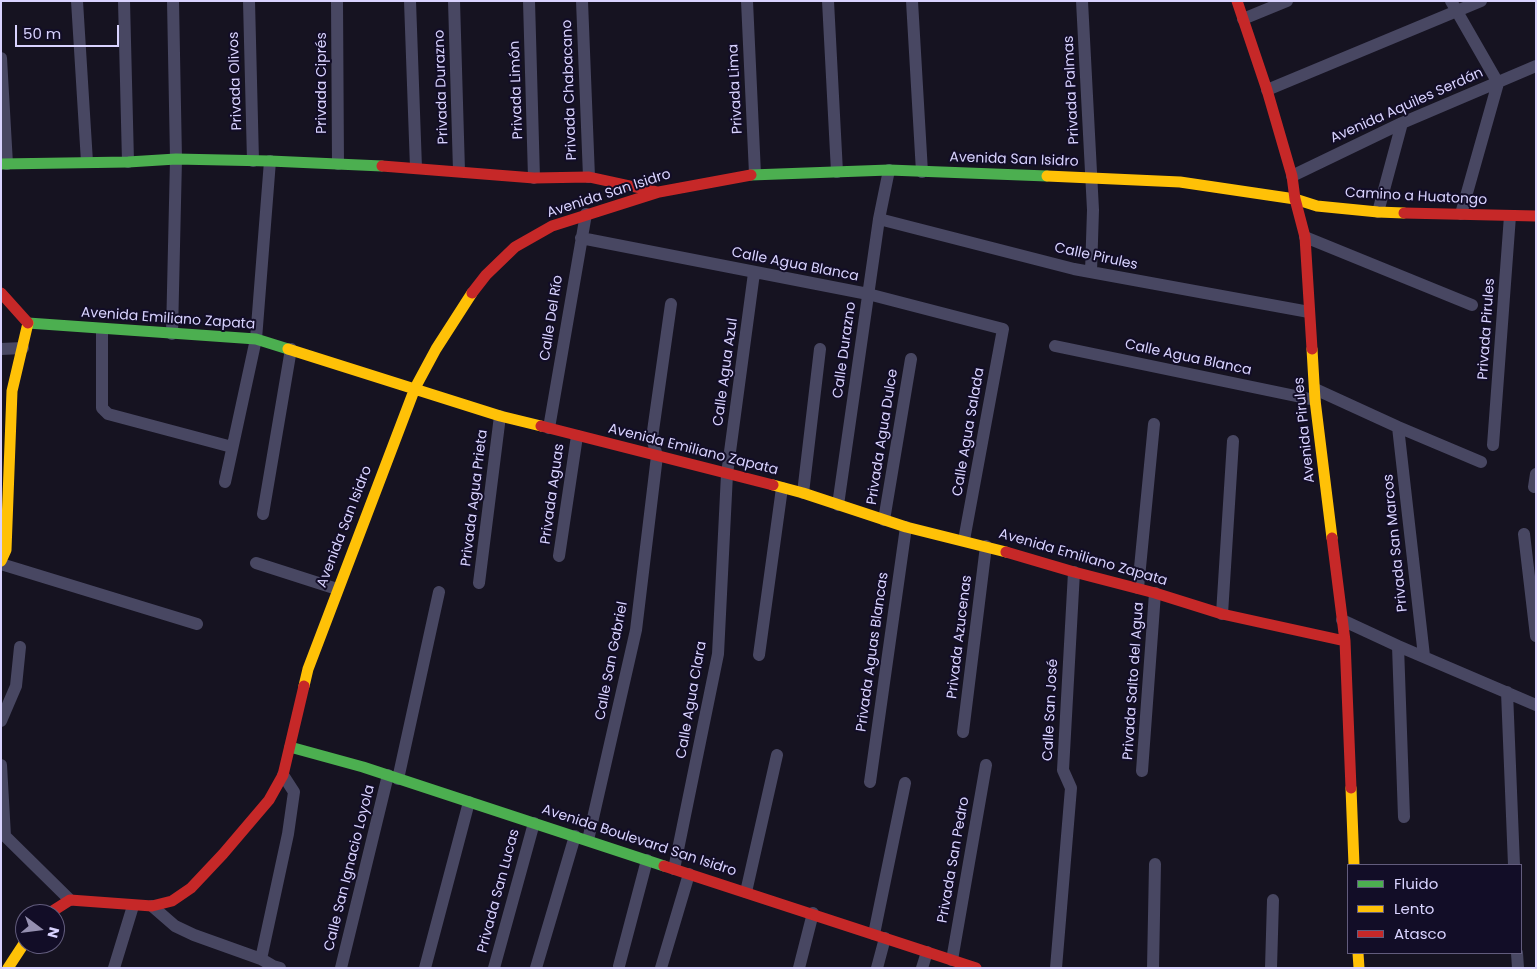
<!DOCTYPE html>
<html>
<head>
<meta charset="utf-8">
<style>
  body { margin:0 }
  #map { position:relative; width:1537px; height:969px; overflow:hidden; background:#161321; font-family:Poppins,sans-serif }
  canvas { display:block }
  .frame { position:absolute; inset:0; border:2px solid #d9d3ff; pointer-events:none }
  .legend { position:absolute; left:1347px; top:864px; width:175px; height:90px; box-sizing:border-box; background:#120d27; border:1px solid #625c7d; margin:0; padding:6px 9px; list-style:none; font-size:15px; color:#d9d3ff }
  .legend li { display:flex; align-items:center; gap:10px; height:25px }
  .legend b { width:25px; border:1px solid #625c7d }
  .north { position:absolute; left:15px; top:904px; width:50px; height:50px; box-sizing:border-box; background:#120d27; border:1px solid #625c7d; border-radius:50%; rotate:105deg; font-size:14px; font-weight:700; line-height:20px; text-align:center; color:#d9d3ff }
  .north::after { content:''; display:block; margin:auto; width:18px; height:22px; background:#9590b1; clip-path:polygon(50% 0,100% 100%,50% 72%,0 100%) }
  .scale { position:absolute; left:15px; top:25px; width:104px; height:22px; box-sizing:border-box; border:2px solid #d9d3ff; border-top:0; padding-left:6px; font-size:15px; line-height:18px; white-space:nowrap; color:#d9d3ff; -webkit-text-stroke:4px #120d27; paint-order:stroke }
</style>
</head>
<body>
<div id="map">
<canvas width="1537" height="969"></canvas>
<div class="frame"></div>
<ul class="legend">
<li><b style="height:6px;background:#4caf50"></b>Fluido</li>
<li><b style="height:6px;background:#ffc107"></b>Lento</li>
<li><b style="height:6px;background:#c62828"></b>Atasco</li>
</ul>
<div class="north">N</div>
<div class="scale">50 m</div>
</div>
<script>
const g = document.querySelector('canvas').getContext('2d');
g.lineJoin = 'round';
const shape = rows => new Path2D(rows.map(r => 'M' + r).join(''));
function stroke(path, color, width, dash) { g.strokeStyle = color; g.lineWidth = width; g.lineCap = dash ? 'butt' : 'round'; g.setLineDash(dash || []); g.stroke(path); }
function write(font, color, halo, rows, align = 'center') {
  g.font = font + ' Poppins,sans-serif'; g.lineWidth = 4; g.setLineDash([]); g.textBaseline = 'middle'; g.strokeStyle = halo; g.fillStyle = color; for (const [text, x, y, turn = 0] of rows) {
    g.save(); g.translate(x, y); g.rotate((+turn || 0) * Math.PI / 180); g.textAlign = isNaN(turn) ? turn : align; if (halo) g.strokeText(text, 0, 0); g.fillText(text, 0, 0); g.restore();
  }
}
const street = shape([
  [77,1,87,162],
  [124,1,128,162],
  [249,1,253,161],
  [337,1,338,164],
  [410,1,416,168],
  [454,1,459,171],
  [529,1,534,178],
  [582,1,589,177],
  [747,1,755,174],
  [828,1,837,172],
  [912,1,922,172],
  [1082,1,1093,210,1091,272],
  [1451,1,1498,83],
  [1243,19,1287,1],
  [1,58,7,164],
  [1267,90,1481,1],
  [1292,176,1402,123,1536,66],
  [1378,212,1402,123],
  [1461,214,1498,83],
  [879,219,1074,269,1309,312],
  [1305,237,1472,305],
  [581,238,868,294,1003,329,964,540],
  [102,329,102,408,108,414,232,447],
  [172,334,176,159,173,1],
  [1055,346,1315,400],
  [1,349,23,348],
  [1315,389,1398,427,1481,462],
  [1398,427,1424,656],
  [549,428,586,214],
  [1493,445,1510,216],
  [225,482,256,339,270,161],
  [1534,487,1536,474],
  [803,493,820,349],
  [838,505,879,219,889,170],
  [263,514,291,349],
  [884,520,911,359],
  [1524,534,1536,636],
  [559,556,577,436],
  [256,563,337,589],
  [1,564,197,624],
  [479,583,500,416],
  [1138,588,1154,424],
  [1222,614,1233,441],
  [1342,620,1398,646,1536,705],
  [1398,646,1404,817],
  [759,655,782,488],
  [1507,692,1514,865],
  [1,721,16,686,20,647],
  [963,732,986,546],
  [1,765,5,836,70,900],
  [1142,771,1155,593],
  [398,779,439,592],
  [870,782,906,527],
  [588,840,636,630,657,456,652,438,671,304],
  [674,869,718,654,727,474,754,273],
  [746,892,777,755],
  [152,906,175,926,194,935,261,959,273,966,280,968],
  [874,934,905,783],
  [1517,953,1518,968],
  [261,959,288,834,294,792,283,775],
  [952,960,986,765],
  [619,966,647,860],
  [114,968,133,906],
  [341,968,388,775],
  [425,968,469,802],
  [494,968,534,823],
  [536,968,575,836],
  [661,968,689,874],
  [799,968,813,913],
  [877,968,885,938],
  [922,968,927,952],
  [1056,968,1071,788,1063,770,1074,572],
  [1153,968,1155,864],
  [1271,968,1273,900]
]);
const fast = shape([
  [1,164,128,162,176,159,270,161,382,166],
  [751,175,889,170,1047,176],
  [28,323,256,339,288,349],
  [290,747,363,767,664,866]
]);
const slow = shape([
  [1047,176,1180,182,1295,199,1317,206,1378,212,1404,213],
  [288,349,500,416,541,426],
  [1312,349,1315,400,1332,538],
  [773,485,803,493,906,527,1006,552],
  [1,561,6,550,12,391,28,323],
  [304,686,308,669,415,388,436,349,472,293],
  [1351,788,1354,865],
  [1358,953,1359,968],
  [8,968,25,942]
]);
const jam = shape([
  [1237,1,1267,90,1292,176,1295,199,1305,237,1312,349],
  [382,166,534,178,589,177,658,192],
  [1404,213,1536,216],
  [1,293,28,323],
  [472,293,486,275,515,247,552,226,659,192,751,175],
  [541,426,773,485],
  [1332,538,1345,641,1351,788],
  [1006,552,1074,572,1155,593,1222,614,1345,641],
  [664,866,976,968],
  [48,914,70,900,152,906,172,901,191,888,223,854,269,800,283,775,304,686]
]);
const streetNames = [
  ["Privada Olivos",236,81,-92],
  ["Privada Ciprés",322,83,-90],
  ["Privada Durazno",442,87,-92],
  ["Privada Lima",736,89,-93],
  ["Privada Limón",517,90,-92],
  ["Privada Chabacano",570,90,-92],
  ["Privada Palmas",1072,90,-93],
  ["Avenida Aquiles Serdán",1407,106,-24],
  ["Avenida San Isidro",1014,160,2],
  ["Avenida San Isidro",609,194,-18],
  ["Camino a Huatongo",1416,197,3],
  ["Calle Pirules",1096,257,12],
  ["Calle Agua Blanca",795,265,11],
  ["Calle Del Río",552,318,-81],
  ["Avenida Emiliano Zapata",168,319,4],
  ["Privada Pirules",1487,329,-86],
  ["Calle Durazno",845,350,-82],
  ["Calle Agua Blanca",1188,358,12],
  ["Calle Agua Azul",726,372,-82],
  ["Avenida Pirules",1305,430,-96],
  ["Calle Agua Salada",969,432,-80],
  ["Privada Agua Dulce",883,437,-81],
  ["Avenida Emiliano Zapata",693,450,14],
  ["Privada Aguas",553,494,-82],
  ["Privada Agua Prieta",475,498,-83],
  ["Avenida San Isidro",345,527,-69],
  ["Privada San Marcos",1396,543,-96],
  ["Avenida Emiliano Zapata",1083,558,16],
  ["Privada Azucenas",960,637,-83],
  ["Privada Aguas Blancas",873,652,-82],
  ["Calle San Gabriel",612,661,-79],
  ["Privada Salto del Agua",1134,681,-86],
  ["Calle Agua Clara",692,700,-80],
  ["Calle San José",1051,710,-87],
  ["Avenida Boulevard San Isidro",639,841,18],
  ["Privada San Pedro",954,860,-80],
  ["Calle San Ignacio Loyola",350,868,-76],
  ["Privada San Lucas",499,891,-75]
];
stroke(street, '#484762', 12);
stroke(fast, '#4caf50', 11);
stroke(slow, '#ffc107', 11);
stroke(jam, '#c62828', 11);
write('14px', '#d9d3ff', '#120d27', streetNames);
</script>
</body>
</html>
